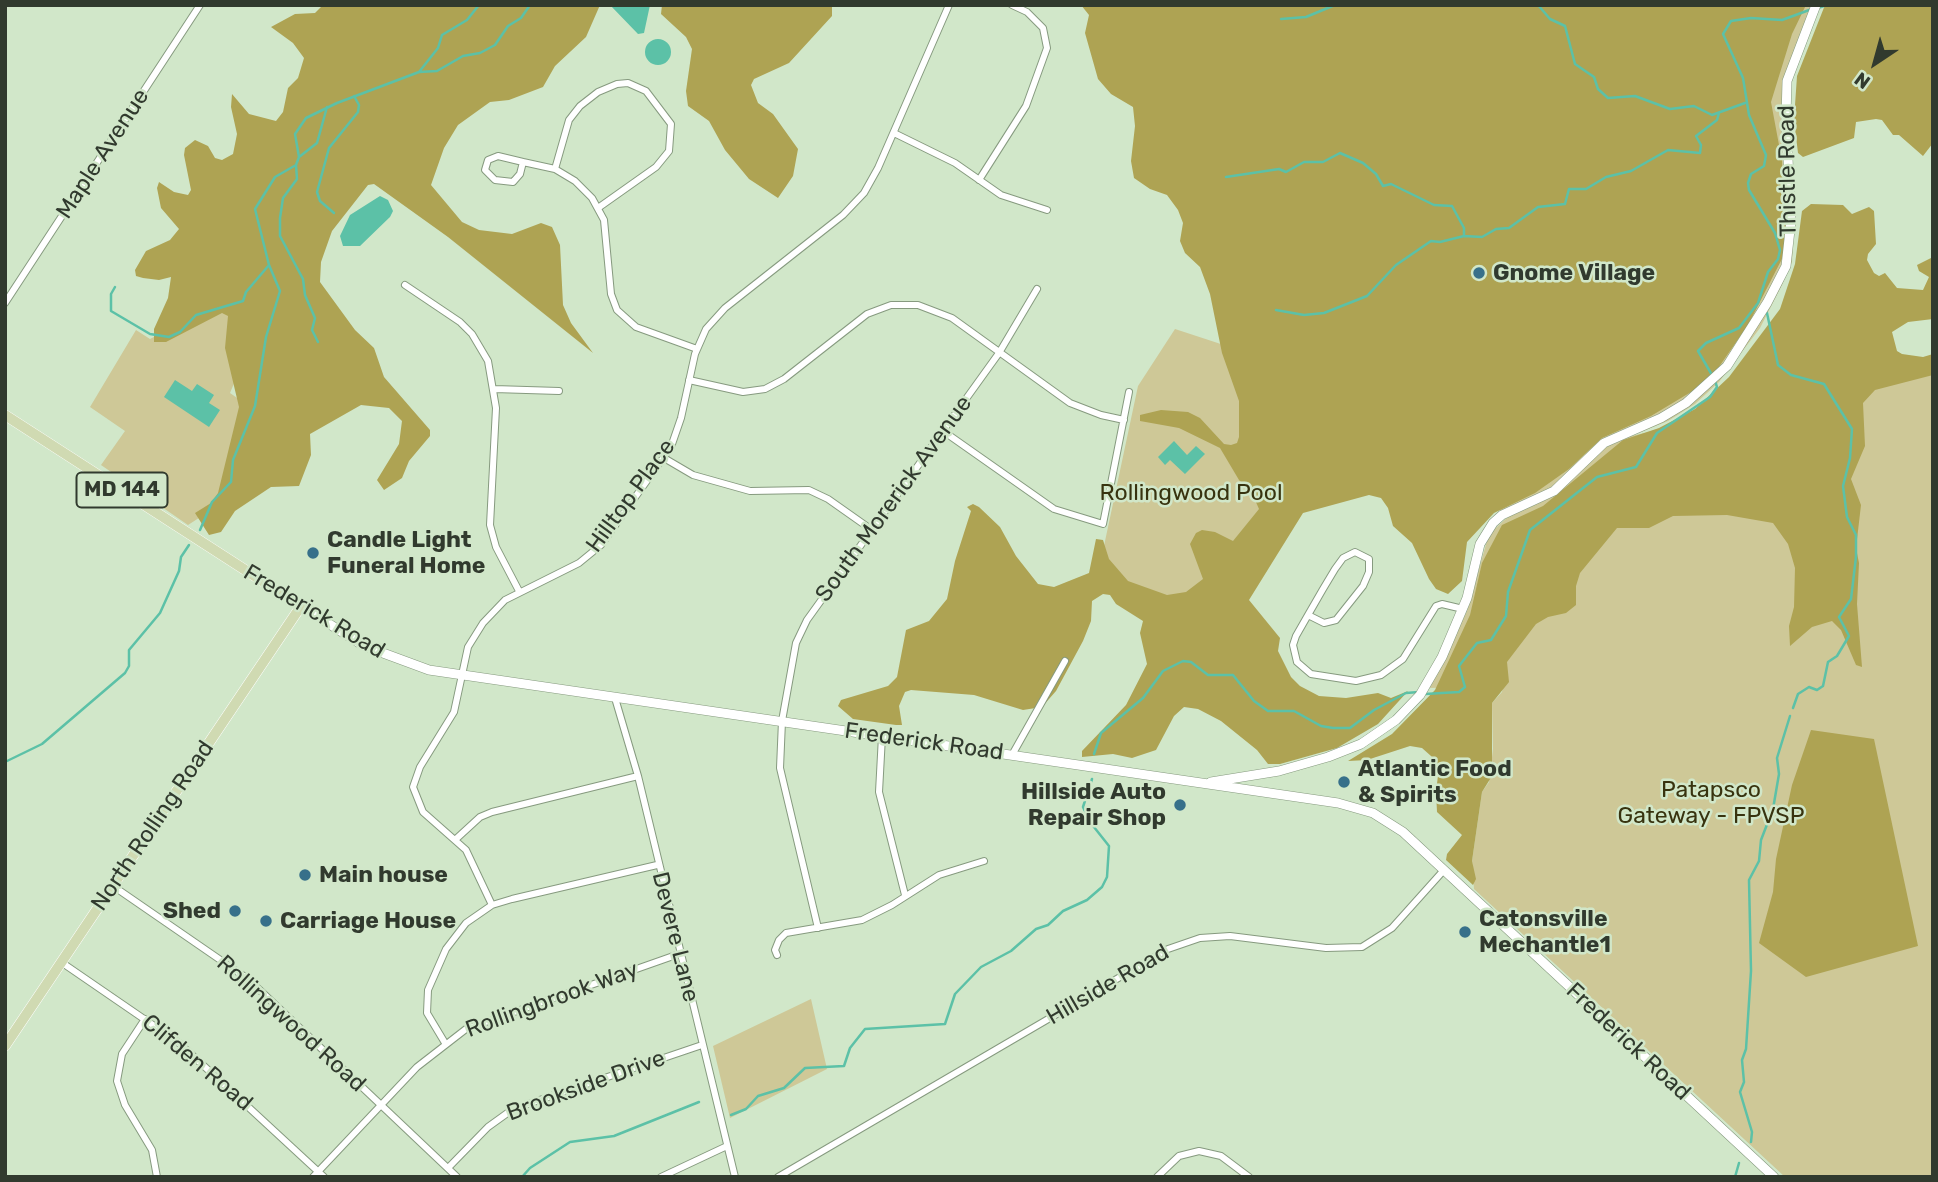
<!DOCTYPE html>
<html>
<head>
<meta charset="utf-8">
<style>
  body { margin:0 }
  #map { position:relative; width:1938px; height:1182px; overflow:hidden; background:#d1e7c9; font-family:Rubik,sans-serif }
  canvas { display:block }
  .frame { position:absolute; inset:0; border:7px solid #313a2e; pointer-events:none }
  .north { position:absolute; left:1840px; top:28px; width:70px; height:70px; -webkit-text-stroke:5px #d1e7c9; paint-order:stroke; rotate:216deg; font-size:19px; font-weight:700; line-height:28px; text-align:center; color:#313a2e }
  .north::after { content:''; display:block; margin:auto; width:24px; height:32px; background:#313a2e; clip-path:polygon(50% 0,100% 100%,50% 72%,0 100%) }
</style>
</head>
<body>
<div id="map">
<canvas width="1938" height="1182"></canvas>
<div class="frame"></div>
<div class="north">N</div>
</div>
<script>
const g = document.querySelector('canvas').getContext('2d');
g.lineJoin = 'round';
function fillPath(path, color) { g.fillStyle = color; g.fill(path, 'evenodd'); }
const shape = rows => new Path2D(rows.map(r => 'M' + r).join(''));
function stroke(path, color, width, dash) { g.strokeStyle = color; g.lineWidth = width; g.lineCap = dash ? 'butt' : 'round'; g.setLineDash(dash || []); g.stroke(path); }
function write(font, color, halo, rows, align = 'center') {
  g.font = font + ' Rubik,sans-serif'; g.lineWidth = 5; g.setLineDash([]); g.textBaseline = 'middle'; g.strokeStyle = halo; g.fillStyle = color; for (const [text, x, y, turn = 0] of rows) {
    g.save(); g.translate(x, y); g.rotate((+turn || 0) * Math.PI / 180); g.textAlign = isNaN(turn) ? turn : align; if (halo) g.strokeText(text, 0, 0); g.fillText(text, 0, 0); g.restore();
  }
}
const green = shape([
  [1160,5,1820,5,1794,70,1789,99,1794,225,1792,262,1782,285,1760,328,1719,382,1695,404,1668,421,1631,436,1933,370,1933,1177,1785,1177,1474,889,1472,861,1482,792,1489,782,1493,749,1492,703,1502,692,1503,686,1429,688,1467,611,1489,534,1508,517,1461,472,1269,510,1176,636,1101,560,1138,386,1175,329,1233,348],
  [237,294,264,311,230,393,243,402,216,507,188,525,101,465,125,431,90,407,136,330,150,339],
  [811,999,827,1069,730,1118,713,1046]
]);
const forest = shape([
  [323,5,600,5,586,37,555,66,543,87,509,100,490,102,458,125,444,148,431,185,462,222,479,230,512,234,541,223,552,227,560,245,563,305,571,323,593,353,448,237,374,184,368,185,332,231,321,262,320,282,355,330,374,348,384,377,430,430,430,436,409,461,402,478,384,490,377,480,399,444,402,421,389,408,361,405,310,434,311,455,299,486,271,487,235,511,221,532,209,535,195,513,211,503,218,493,239,407,225,348,228,316,222,313,166,342,154,342,154,329,168,298,171,277,159,280,143,278,136,276,135,270,146,251,170,240,179,229,161,208,157,188,159,182,174,192,188,195,191,190,184,155,185,148,195,140,208,146,215,158,222,160,233,154,237,134,231,107,232,94,249,114,276,121,283,112,288,88,298,78,304,58,293,43,271,27,295,14,315,13],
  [662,5,832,5,832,16,789,63,754,79,751,85,758,103,773,114,798,149,793,176,778,198,749,179,725,150,709,121,688,106,686,91,692,49,686,37,661,14],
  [1081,5,1806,5,1792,34,1771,102,1782,161,1785,253,1748,325,1714,374,1701,386,1651,416,1602,438,1569,469,1535,493,1494,513,1467,542,1462,581,1448,594,1436,589,1429,579,1412,543,1393,526,1388,508,1381,498,1369,495,1303,513,1249,600,1280,638,1278,651,1291,677,1300,686,1319,696,1346,698,1378,693,1391,698,1408,691,1378,724,1337,748,1280,764,1268,764,1257,750,1221,721,1198,709,1184,707,1174,716,1156,750,1132,758,1113,754,1082,757,1082,751,1126,705,1147,664,1140,633,1143,621,1116,604,1110,595,1103,594,1092,601,1091,621,1083,641,1056,691,1042,707,1023,710,974,695,911,690,905,692,899,706,902,725,896,725,853,719,838,706,841,700,888,686,897,677,906,630,929,621,947,599,955,561,971,511,967,507,973,504,979,507,1000,527,1016,556,1038,584,1054,587,1089,573,1096,539,1103,540,1109,559,1128,581,1167,595,1186,592,1203,579,1190,544,1196,533,1202,530,1215,532,1233,541,1259,509,1252,493,1239,480,1220,448,1179,428,1140,421,1140,415,1161,410,1188,412,1200,418,1224,444,1231,445,1237,443,1239,437,1239,401,1222,353,1210,294,1200,267,1185,253,1180,241,1183,223,1178,210,1167,195,1150,189,1134,178,1131,161,1135,126,1133,107,1111,94,1098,79,1085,33,1089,15],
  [1825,5,1933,5,1933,143,1923,156,1899,135,1893,135,1882,120,1876,119,1856,122,1854,138,1803,157,1798,153,1794,120,1797,76],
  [1811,204,1843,205,1852,214,1869,207,1874,211,1876,244,1868,254,1867,260,1874,273,1879,276,1885,273,1897,288,1923,290,1929,277,1919,271,1917,265,1933,257,1933,319,1908,322,1892,332,1897,351,1902,354,1923,357,1933,354,1933,375,1875,390,1863,403,1865,446,1851,479,1861,505,1856,548,1859,563,1857,604,1862,667,1856,665,1841,630,1832,621,1812,627,1790,646,1789,626,1794,607,1795,568,1788,544,1773,523,1727,515,1673,516,1649,528,1617,528,1580,573,1576,586,1576,605,1566,613,1548,617,1536,624,1507,662,1509,682,1492,703,1492,776,1482,792,1472,861,1476,879,1473,885,1446,860,1447,854,1462,835,1437,812,1436,792,1439,767,1431,756,1422,748,1410,746,1367,760,1348,761,1392,734,1435,690,1470,615,1482,563,1502,525,1543,506,1623,440,1659,428,1695,409,1729,377,1780,309,1795,264,1802,211],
  [1811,730,1874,739,1918,946,1806,977,1759,943,1773,892,1776,859,1792,785]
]);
const water = shape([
  [610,5,650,5,644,33,638,34],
  '645 52a13 13 0 1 1 26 0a13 13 0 1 1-26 0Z',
  [380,196,388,200,393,211,390,217,360,246,343,246,340,236,350,215],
  [175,380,192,391,197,384,214,395,209,403,220,410,209,427,164,397],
  [1174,441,1187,455,1196,446,1205,454,1185,474,1170,460,1165,465,1158,457]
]);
const stream = shape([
  [1538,5,1550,19,1565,26,1575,64,1594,77,1598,89,1608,98,1635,96,1670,109,1694,106,1712,115,1745,103],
  [1818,8,1827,5],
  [1281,19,1306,17,1335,5],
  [419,72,437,71,463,56,480,53,495,45,508,26,521,18,530,5],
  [299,157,295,134,306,118,337,103,419,72,438,48,442,35,467,20,479,5],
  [1226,177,1279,169,1286,172,1304,162,1323,162,1340,153,1363,163,1376,174,1383,186,1391,184,1434,205,1452,206,1464,228,1464,235],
  [334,213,320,201,317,192,329,148,358,112,359,105,354,96],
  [115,287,111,294,111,311,150,334,169,337,180,332,196,315,243,301,246,292,269,265],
  [1276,310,1304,315,1324,313,1367,296,1396,265,1431,241,1440,242,1464,236,1482,237,1496,229,1509,228,1538,207,1565,204,1569,189,1586,189,1606,177,1631,171,1668,150,1700,153,1701,145,1696,136,1717,120,1719,113],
  [1767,313,1778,365,1791,375,1824,384,1852,429,1850,458,1843,486,1847,517,1856,535,1856,557,1851,599,1839,617,1849,636,1837,656,1828,662,1823,686,1817,690,1809,687,1798,694,1793,708],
  [318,342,312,330,315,318,305,295,303,279,280,236,280,218,283,198,297,179,296,165,299,157,317,143,327,107],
  [1712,375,1698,351,1706,343,1739,328,1758,303,1768,272,1778,259,1780,250,1775,233,1749,190,1748,183,1751,174,1764,166,1766,155,1749,115,1743,78,1723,34,1731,21,1751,18,1782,20,1812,9],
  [200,530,212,502,231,482,233,460,255,406,266,337,280,291,269,265,255,209,275,177,296,165],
  [1425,694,1459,692,1465,687,1459,666,1477,643,1491,640,1506,616,1508,592,1530,530,1597,477,1636,467,1657,433,1710,397,1717,387,1715,381],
  [1094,754,1101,733,1143,698,1163,671,1183,661,1191,662,1208,675,1233,675,1254,701,1268,711,1294,711,1321,726,1333,728,1350,728,1374,710,1406,693,1419,692],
  [5,762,42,744,125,673,129,666,129,650,160,613,179,571,181,557,189,545],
  [731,1115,746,1109,758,1096,784,1088,805,1068,844,1066,850,1048,865,1029,945,1024,955,994,981,967,1011,951,1036,929,1048,925,1063,911,1087,900,1102,887,1107,877,1109,846,1090,822,1083,807,1092,779],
  [1751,1142,1752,1132,1740,1092,1744,1082,1742,1060,1746,1049,1751,971,1749,880,1759,861,1761,840,1773,809,1779,774,1777,758,1790,716],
  [522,1177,530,1168,570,1142,614,1136,699,1102],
  [1735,1177,1739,1163]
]);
const street = shape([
  [894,133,955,163,1001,195,1047,210],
  [523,162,498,156,488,160,485,170,495,180,513,182,520,174,523,162,555,169,575,181,592,198,604,220,611,294,617,310,636,327,697,349],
  [555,169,569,120,580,106,598,92,617,84,628,83,646,91,671,124,669,151,656,167,598,208],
  [979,180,1026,106,1047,48,1043,28,1027,12,1012,5],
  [405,285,460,322,472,334,488,361,496,408,490,525,496,547,519,591],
  [5,303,200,5],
  [689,380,743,392,765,389,784,379,867,314,891,305,918,305,952,318,1070,403,1101,415,1124,420],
  [494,389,559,391],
  [943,431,1054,509,1103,524,1129,392],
  [664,458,693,475,750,491,809,490,828,499,872,530],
  [1308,615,1324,623,1336,620,1363,586,1369,572,1369,559,1355,552,1343,558,1335,569,1323,589,1308,615,1296,636,1293,645,1297,662,1311,674,1356,681,1381,675,1403,659,1436,606,1442,604,1463,609],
  [615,698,638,776,735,1177],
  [882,736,879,792,905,895],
  [1012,755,1065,661],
  [456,839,480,817,492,812,638,776],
  [113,886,248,979,457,1177],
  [492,905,466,850,423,812,413,787,420,767,454,712,468,647,483,623,505,600,579,563,601,545,671,447,681,418,695,354,706,329,725,308,843,215,864,193,878,168,949,5],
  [818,928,780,768,782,721,796,643,807,620,999,353,1037,289],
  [777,955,775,950,779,940,786,933,862,920,892,905,939,875,984,861],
  [61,962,179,1043,324,1177],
  [145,1019,122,1054,117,1081,125,1105,152,1150,157,1177],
  [445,1043,427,1013,428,990,446,949,466,923,492,905,512,899,657,865],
  [448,1168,488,1127,513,1109,702,1045],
  [313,1177,417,1067,466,1029,679,954],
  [661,1177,727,1146],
  [778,1177,1168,949,1200,938,1230,936,1326,948,1362,947,1392,928,1444,870],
  [1157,1177,1179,1156,1199,1151,1221,1156,1249,1177]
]);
const secondary = shape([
  [301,606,364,646,429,670,1338,803,1373,813,1403,832,1774,1177],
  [1211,782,1279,771,1328,757,1361,744,1396,720,1420,695,1442,657,1467,598,1480,544,1493,523,1502,515,1554,491,1604,443,1661,418,1686,403,1727,366,1767,303,1786,266,1791,221,1786,117,1787,81,1816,5]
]);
const primary = shape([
  [5,415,301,606,5,1046]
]);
const markers = [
  [1479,273,7,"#37708a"],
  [313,553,7,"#37708a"],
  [1344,782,7,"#37708a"],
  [1180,805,7,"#37708a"],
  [305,875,7,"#37708a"],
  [235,911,7,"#37708a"],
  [266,921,7,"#37708a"],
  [1465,932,7,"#37708a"]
];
const shields = [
  [122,490,91]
];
const shieldNames = [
  ["MD 144",122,490]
];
const streetNames = [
  ["Maple Avenue",103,154,-57],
  ["Thistle Road",1788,171,-91],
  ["Hilltop Place",631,496,-54],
  ["South Morerick Avenue",894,499,-54],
  ["Frederick Road",314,612,31],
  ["Frederick Road",924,742,8],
  ["North Rolling Road",153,826,-56],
  ["Devere Lane",675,937,76],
  ["Hillside Road",1108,985,-30],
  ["Rollingbrook Way",552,1000,-20],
  ["Rollingwood Road",291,1024,42],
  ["Frederick Road",1628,1042,43],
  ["Clifden Road",197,1063,40],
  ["Brookside Drive",586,1086,-20]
];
const poiNames = [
  ["Gnome Village",1493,273],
  ["Candle Light",327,540],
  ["Funeral Home",327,566],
  ["Atlantic Food",1358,769],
  ["& Spirits",1358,795],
  ["Hillside Auto",1166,792,"right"],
  ["Repair Shop",1166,818,"right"],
  ["Main house",319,875],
  ["Shed",221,911,"right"],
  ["Catonsville",1479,919],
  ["Mechantle1",1479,945],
  ["Carriage House",280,921]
];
const parkNames = [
  ["Rollingwood Pool",1191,493],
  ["Patapsco",1711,790],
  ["Gateway - FPVSP",1711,816]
];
fillPath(green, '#cec897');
fillPath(forest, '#aea353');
fillPath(water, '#5cc1a7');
stroke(stream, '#5cc1a7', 2.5);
stroke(street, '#869a7f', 8);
stroke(secondary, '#869a7f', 10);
stroke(primary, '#fff', 11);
stroke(street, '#fff', 6);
stroke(secondary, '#fff', 9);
stroke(primary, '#d0dab2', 10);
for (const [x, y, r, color] of markers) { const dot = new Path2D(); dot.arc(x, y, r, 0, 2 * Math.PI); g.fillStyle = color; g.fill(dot); stroke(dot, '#d1e7c9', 2.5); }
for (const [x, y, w] of shields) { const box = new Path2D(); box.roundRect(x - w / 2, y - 17.5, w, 35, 5); g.fillStyle = '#d1e7c9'; g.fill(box); stroke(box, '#313a2e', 2); }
write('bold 21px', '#313a2e', null, shieldNames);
write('23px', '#313a2e', '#d1e7c9', streetNames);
write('bold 23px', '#313a2e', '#d1e7c9', poiNames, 'left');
write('23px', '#38330f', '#d1e7c9', parkNames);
</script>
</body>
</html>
